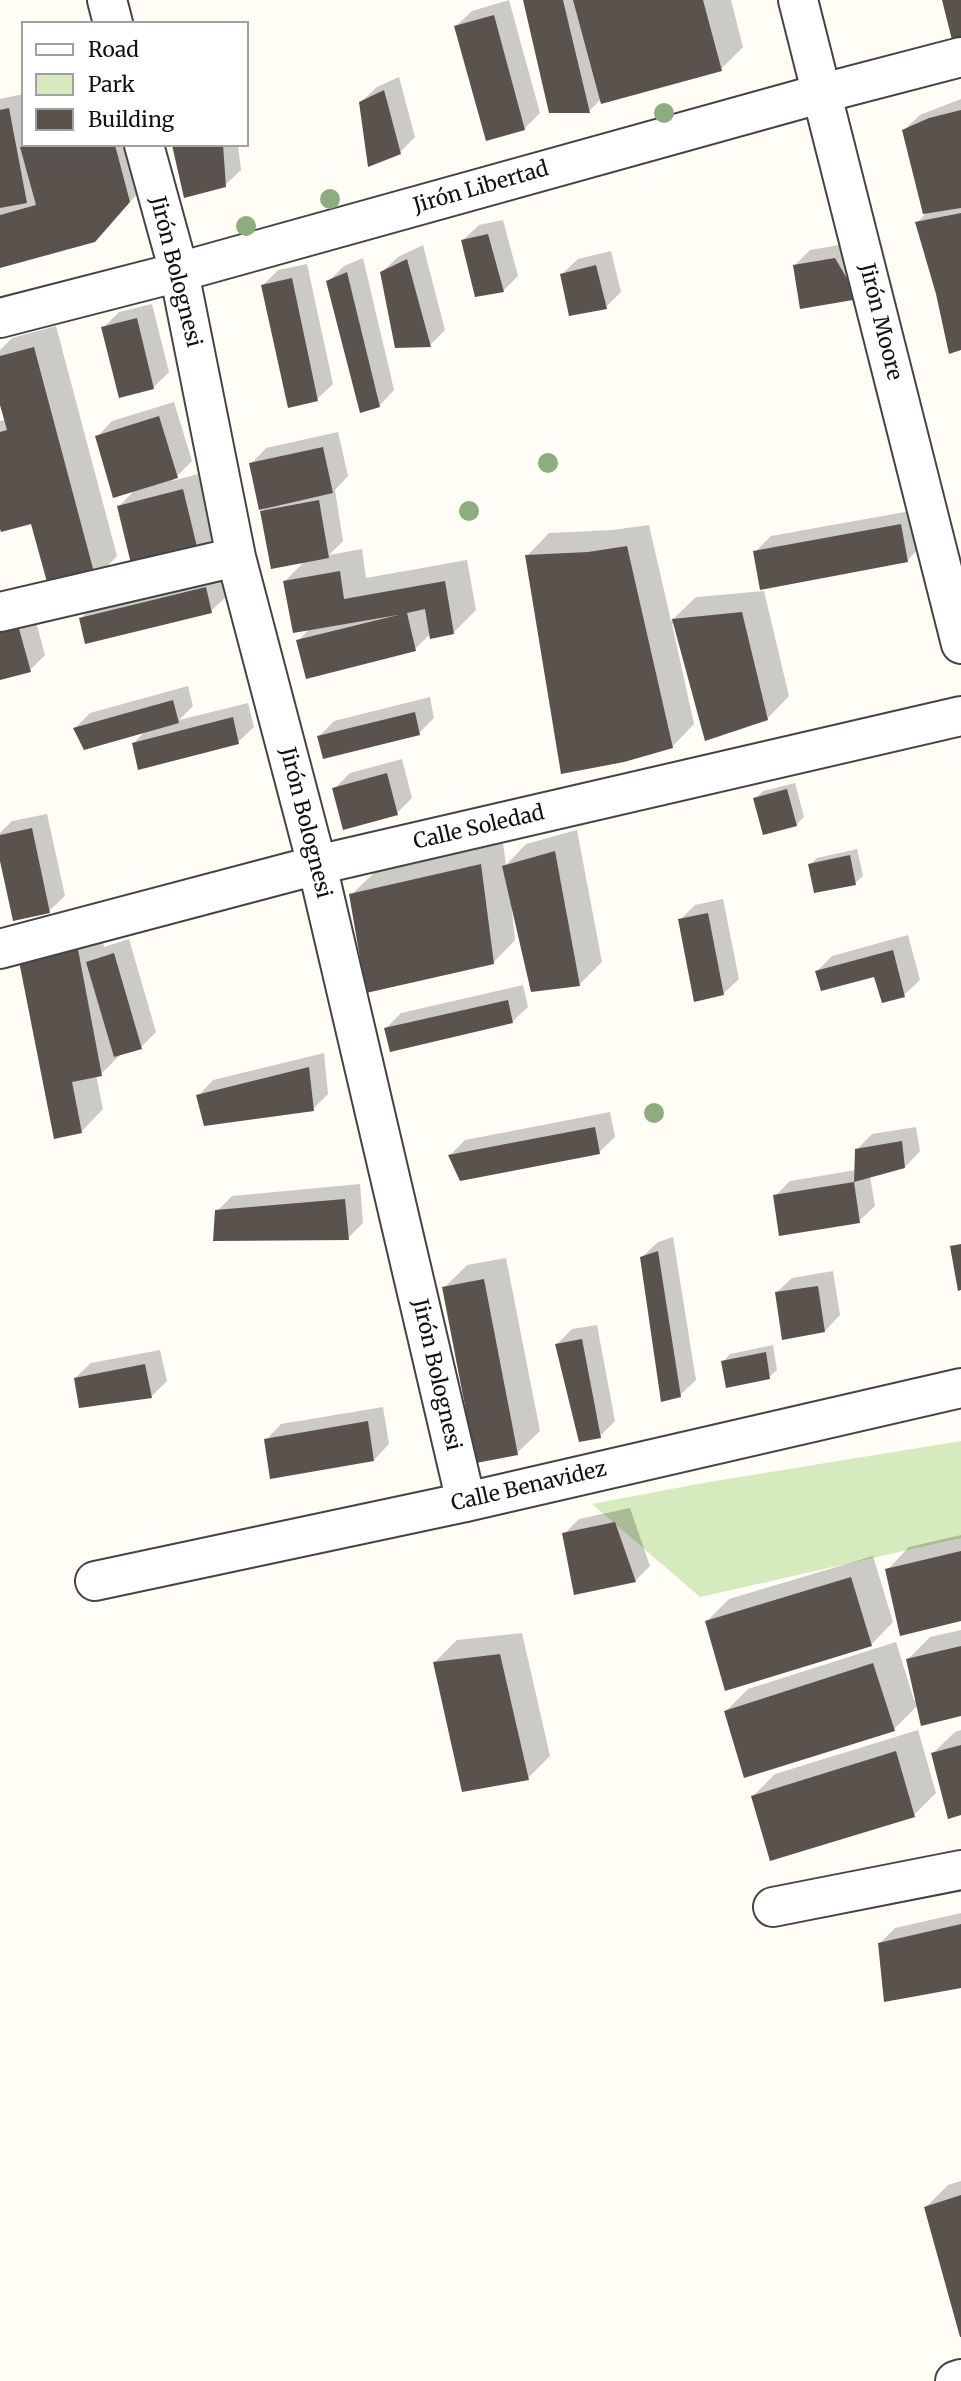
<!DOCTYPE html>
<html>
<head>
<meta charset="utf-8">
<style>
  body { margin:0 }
  #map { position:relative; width:961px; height:2381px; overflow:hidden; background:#fffdf5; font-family:Merriweather,serif }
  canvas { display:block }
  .legend { position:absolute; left:21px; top:21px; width:228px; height:126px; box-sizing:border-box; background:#fff; border:2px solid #a0a0a0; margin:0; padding:9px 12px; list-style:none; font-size:21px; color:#111 }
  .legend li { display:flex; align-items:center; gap:14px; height:35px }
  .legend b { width:35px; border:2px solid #a0a0a0 }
</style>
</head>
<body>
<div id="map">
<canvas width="961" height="2381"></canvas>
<ul class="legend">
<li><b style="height:9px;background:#fff"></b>Road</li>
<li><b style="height:19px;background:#d5ebbd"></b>Park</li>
<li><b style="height:19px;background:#5a524d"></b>Building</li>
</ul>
</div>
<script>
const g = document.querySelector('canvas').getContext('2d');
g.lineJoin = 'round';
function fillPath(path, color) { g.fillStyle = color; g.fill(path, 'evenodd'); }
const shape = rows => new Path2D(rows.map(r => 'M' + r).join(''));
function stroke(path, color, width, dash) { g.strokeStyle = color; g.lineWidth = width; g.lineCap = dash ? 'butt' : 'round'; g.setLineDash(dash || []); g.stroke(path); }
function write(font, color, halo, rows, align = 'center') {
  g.font = font + ' Merriweather,serif'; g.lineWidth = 7; g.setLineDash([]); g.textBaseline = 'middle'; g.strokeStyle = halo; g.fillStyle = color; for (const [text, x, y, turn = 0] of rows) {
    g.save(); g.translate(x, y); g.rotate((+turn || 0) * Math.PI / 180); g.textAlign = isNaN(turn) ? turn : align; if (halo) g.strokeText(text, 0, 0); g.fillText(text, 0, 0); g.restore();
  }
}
const green = shape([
  [961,1441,961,1538,700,1597,592,1504,703,1483]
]);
const shadow = shape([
  [509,0,540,113,524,129,456,26,472,11],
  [525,0,731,0,743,47,721,69,601,99,589,111],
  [399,77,415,137,400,152,361,102,377,87],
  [23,94,23,145,143,145,152,178,94,241,0,266,0,99],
  [961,99,961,348,938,293,917,223,925,214,904,130,920,115],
  [173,145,238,145,241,170,225,185],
  [503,220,518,276,503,291,463,240,479,225],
  [851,243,859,297,794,266,810,250],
  [423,245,445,330,430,345,382,272,398,257],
  [611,251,621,292,606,307,562,274,578,259],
  [363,258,394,390,379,406,328,282,344,266],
  [307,264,333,384,317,399,263,285,278,270],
  [152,304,169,372,153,388,103,328,119,312],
  [56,326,117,556,95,579,32,520,0,522,0,421,6,420,0,400,0,350,12,338],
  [174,402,192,461,172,481,198,474,214,538,199,553,118,507,136,489,97,437,112,421],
  [338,432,348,476,335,490,343,541,329,555,362,549,366,578,467,560,476,610,453,633,431,633,415,649,298,641,310,628,285,581,306,560,262,511,268,506,251,464,266,448],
  [916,510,922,545,907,561,755,552,771,536],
  [649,525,671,621,696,597,764,591,789,696,767,719,675,623,672,624,694,724,672,747,527,556,549,533,612,530],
  [221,573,227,596,211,611,81,618,97,603],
  [33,611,45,655,30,670,0,678,0,619],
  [188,686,193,706,179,720,248,703,254,727,238,742,134,743,146,730,75,728,90,713],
  [430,697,434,718,419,733,319,736,334,721],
  [402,759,412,798,397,813,334,789,350,773],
  [795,783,804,817,796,825,755,799,763,791],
  [47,814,65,896,49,911,0,853,0,833,12,821],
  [577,830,602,962,580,984,533,990,514,910,512,911,515,940,493,963,351,895,374,873,503,843,506,865,526,844],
  [857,849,863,876,855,883,810,865,817,858],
  [723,899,739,979,723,994,680,920,695,905],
  [99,923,104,947,129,939,156,1032,141,1047,123,1052,101,1074,96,1075,103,1109,81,1132,20,957],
  [908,935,920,980,904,995,876,975,817,971,832,956],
  [523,985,528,1007,512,1022,386,1028,401,1013],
  [324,1053,328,1094,313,1109,198,1096,213,1080],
  [610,1112,615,1137,599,1152,450,1155,465,1140],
  [916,1127,920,1151,905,1167,870,1176,875,1206,859,1221,775,1196,790,1181,856,1170,857,1149,872,1134],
  [360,1184,363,1223,348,1238,217,1211,232,1196],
  [673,1237,696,1380,680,1395,642,1257,658,1242],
  [506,1258,540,1431,517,1453,444,1288,467,1265],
  [833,1271,840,1315,825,1331,776,1293,792,1278],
  [597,1325,615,1421,600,1436,557,1344,572,1329],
  [773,1345,777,1370,769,1377,723,1362,730,1354],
  [160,1350,167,1381,151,1397,75,1378,91,1363],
  [383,1407,389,1444,374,1460,266,1440,281,1424],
  [630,1508,650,1566,635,1581,564,1534,579,1519],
  [961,1535,961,1619,887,1570,909,1547],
  [873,1556,893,1622,871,1645,707,1621,729,1599],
  [961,1630,961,1715,918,1705,894,1729,726,1711,748,1689,896,1642,914,1700,917,1700,908,1659,930,1637],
  [522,1633,550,1756,528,1778,435,1662,457,1640],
  [918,1730,936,1793,914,1815,753,1796,775,1774],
  [961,1730,961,1813,932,1754,955,1732],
  [961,1913,961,1986,879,1944,895,1928],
  [961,2181,961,2334,926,2207,948,2185]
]);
const building = shape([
  [523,0,563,0,590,113,549,113],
  [573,0,703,0,722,71,601,104],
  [942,0,961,0,961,46,954,48],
  [494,15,525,130,486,141,454,26],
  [384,90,401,154,368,167,359,102],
  [9,108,27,203,0,208,0,110],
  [961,110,961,208,923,214,902,130,929,118],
  [25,145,115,145,130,202,95,242,0,268,0,215,36,205,20,147],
  [172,145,223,145,226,187,184,198],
  [961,213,961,350,949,354,936,294,915,222],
  [488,234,504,292,475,297,461,240],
  [835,258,859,299,800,309,793,265],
  [407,259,431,347,395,348,380,272],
  [596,265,607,309,569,316,560,274],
  [347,272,380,407,360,413,326,281],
  [292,278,318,401,288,408,261,285],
  [137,318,154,389,119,398,101,327],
  [34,347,96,580,50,593,31,524,1,532,0,529,0,432,7,430,0,405,0,356],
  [159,416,178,478,113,498,95,436],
  [323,447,333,493,259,510,249,463],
  [183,489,199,555,133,572,117,506],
  [319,500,329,558,271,569,260,511],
  [901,524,908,562,760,590,753,551],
  [627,546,673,748,624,762,561,774,525,555,588,552],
  [340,571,344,599,445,581,454,634,430,639,425,609,407,613,416,651,306,679,296,640,398,615,293,633,283,581],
  [206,587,212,613,85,644,79,618],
  [742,612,768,720,705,741,672,619],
  [18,625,31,672,0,680,0,630],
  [173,700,179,723,84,750,73,728],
  [415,712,420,735,323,759,317,736],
  [233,717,239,744,138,770,132,743],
  [387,773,398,815,343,830,332,788],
  [787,789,797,826,763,835,753,798],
  [32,828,50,913,13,921,0,861,0,835],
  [555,851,580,986,531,992,502,866],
  [850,855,856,885,814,893,808,864],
  [481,864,494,964,366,993,349,894],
  [708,913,724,995,694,1002,678,919],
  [77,944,102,1076,72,1082,82,1133,54,1139,18,956],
  [893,950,905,997,882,1003,874,977,821,991,815,971],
  [114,953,142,1049,114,1057,86,962],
  [508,1000,513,1023,390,1052,384,1028],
  [309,1067,314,1111,204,1126,196,1095],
  [595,1127,600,1154,460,1181,448,1155],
  [902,1141,905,1168,854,1182,855,1149],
  [854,1182,860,1223,779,1236,773,1195],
  [345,1199,349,1240,213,1241,215,1210],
  [961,1244,961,1290,958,1291,950,1246],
  [658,1251,681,1397,661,1402,640,1257],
  [484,1279,518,1455,476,1463,442,1287],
  [818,1286,825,1332,782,1340,775,1292],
  [582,1339,601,1438,579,1442,555,1344],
  [766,1352,770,1379,726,1388,721,1361],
  [145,1364,152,1398,79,1408,74,1378],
  [368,1421,374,1461,270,1479,264,1439],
  [615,1522,636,1582,574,1595,562,1533],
  [961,1551,961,1621,900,1636,885,1569],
  [851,1577,872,1646,725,1691,705,1621],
  [961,1646,961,1716,921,1726,906,1659],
  [500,1654,529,1780,462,1792,433,1662],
  [873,1663,895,1731,744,1778,724,1711],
  [961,1745,961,1815,948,1819,931,1753],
  [896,1751,915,1817,770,1861,751,1796],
  [961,1924,961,1988,884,2002,878,1943],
  [961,2195,961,2337,960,2337,924,2207]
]);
const minor = shape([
  [107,0,113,23],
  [798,0,961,644],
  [144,145,179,272,236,557,317,865,466,1502],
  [0,318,179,272,823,93,961,57],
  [0,612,236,557],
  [0,949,317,865,961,716],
  [95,1581,466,1502,961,1388],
  [773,1907,961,1870],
  [955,2381,961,2379]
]);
const trees = [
  [664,113],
  [330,199],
  [246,226],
  [548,463],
  [469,511],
  [654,1113]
];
const streetNames = [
  ["Jirón Libertad",481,188,-16],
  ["Jirón Bolognesi",175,272,76],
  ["Jirón Moore",880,322,76],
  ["Jirón Bolognesi",305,823,76],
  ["Calle Soledad",479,828,-13],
  ["Jirón Bolognesi",436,1375,77],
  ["Calle Benavidez",529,1487,-13]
];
fillPath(green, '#d5ebbd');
fillPath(shadow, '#0003');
fillPath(building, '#5a524d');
stroke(minor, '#444', 42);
stroke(minor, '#fff', 38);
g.fillStyle = '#8dad7f';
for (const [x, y] of trees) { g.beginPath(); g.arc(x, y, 10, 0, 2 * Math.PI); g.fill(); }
write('21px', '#111', '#fff', streetNames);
</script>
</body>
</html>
